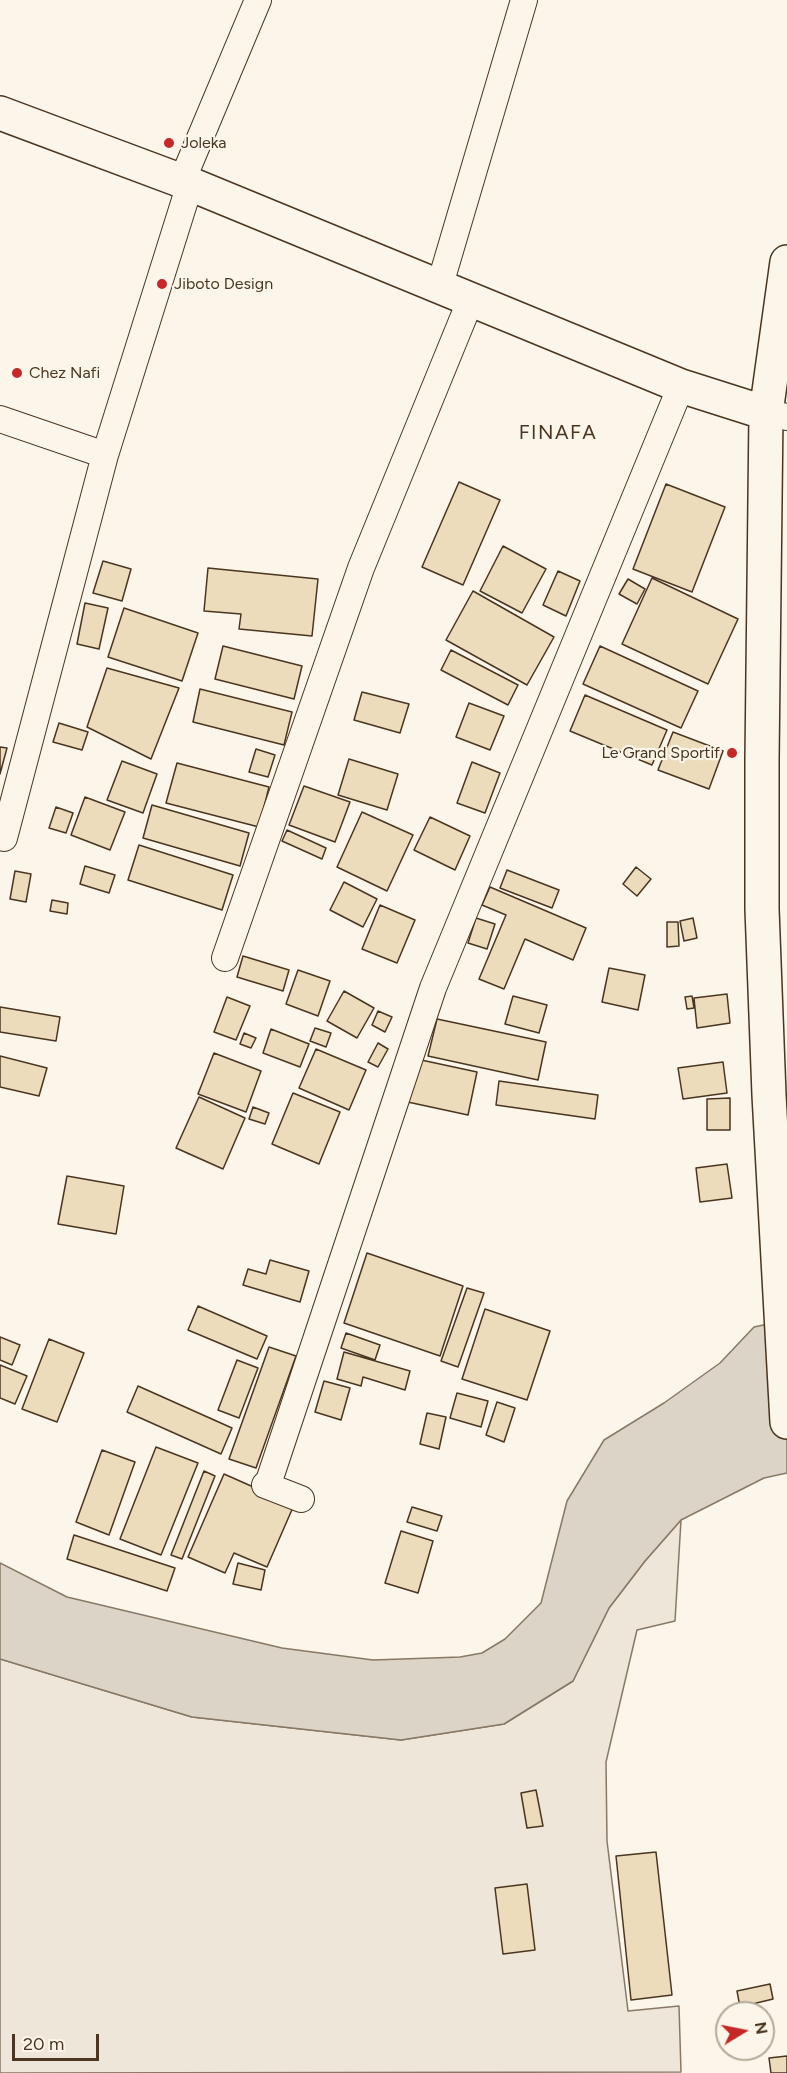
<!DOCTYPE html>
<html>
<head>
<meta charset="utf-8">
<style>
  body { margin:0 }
  #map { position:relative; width:787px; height:2073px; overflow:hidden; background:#fbf6e9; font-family:Figtree,sans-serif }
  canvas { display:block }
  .north { position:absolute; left:715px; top:2001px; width:60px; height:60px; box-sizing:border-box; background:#fbf6e9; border:2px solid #b4a999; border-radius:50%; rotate:80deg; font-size:16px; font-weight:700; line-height:24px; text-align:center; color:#4a3520 }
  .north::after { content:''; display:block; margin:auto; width:21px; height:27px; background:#c62828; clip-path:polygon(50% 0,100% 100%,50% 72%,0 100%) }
  .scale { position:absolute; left:12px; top:2034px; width:87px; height:27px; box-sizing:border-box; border:3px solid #4a3520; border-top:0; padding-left:8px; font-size:18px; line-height:21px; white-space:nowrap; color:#4a3520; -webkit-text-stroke:4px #fbf6e9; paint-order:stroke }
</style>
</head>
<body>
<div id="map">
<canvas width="787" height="2073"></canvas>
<div class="north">N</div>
<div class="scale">20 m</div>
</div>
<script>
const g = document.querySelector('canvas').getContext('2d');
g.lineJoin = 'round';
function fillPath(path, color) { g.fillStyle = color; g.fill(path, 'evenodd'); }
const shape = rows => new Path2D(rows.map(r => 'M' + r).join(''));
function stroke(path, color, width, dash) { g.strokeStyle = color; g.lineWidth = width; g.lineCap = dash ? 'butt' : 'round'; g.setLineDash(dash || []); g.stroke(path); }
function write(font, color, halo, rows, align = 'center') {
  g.font = font + ' Figtree,sans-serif'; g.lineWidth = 4.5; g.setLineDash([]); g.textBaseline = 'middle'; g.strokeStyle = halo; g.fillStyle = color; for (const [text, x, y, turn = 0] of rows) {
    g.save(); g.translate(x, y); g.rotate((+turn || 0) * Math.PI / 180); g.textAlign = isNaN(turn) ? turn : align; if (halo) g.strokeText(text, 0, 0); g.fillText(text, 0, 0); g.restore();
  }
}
const green = shape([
  [681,1520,675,1621,637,1630,606,1762,607,1841,628,2011,679,2006,681,2072,0,2073,0,1659,192,1717,401,1740,504,1724,573,1681,609,1608,645,1561,681,1520]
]);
const water = shape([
  [787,1320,787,1473,764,1478,681,1520,645,1561,609,1608,573,1681,504,1724,401,1740,192,1717,0,1659,0,1563,67,1597,282,1648,373,1660,460,1657,482,1653,505,1639,541,1603,567,1501,604,1440,664,1403,720,1363,754,1327,787,1320]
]);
const building = shape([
  [459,482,500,500,463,585,422,567,459,482],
  [666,484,725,507,692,592,633,569,666,484],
  [503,546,546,569,522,613,480,591,503,546],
  [103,561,131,569,122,601,93,593,103,561],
  [208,568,318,579,312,636,239,629,241,614,204,611,208,568],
  [558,571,580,581,566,616,543,605,558,571],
  [652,578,738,619,708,684,622,644,652,578],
  [628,579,645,589,637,604,619,594,628,579],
  [473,591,554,637,527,685,446,640,473,591],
  [85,603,108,608,99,649,77,644,85,603],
  [124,608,198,633,182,681,108,657,124,608],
  [223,646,302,666,294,699,215,679,223,646],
  [600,646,698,691,681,728,583,684,600,646],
  [451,650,518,685,508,705,441,670,451,650],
  [107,668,179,688,151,759,87,727,107,668],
  [200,689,292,712,284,745,193,722,200,689],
  [362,692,409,704,400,733,354,720,362,692],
  [585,695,667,730,652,765,570,731,585,695],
  [469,703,504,716,490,750,456,737,469,703],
  [59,723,88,732,82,750,53,742,59,723],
  [673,732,723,751,709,789,658,770,673,732],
  [0,747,7,748,0,774,0,747],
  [256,749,275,755,268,777,249,772,256,749],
  [349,759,398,774,387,810,338,795,349,759],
  [122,761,157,774,143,813,107,800,122,761],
  [472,762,500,773,485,813,457,803,472,762],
  [177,763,269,787,259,827,166,803,177,763],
  [304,786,350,802,335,842,289,825,304,786],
  [85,797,125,812,110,850,71,835,85,797],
  [152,805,249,833,240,866,143,838,152,805],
  [56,807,73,813,66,833,49,828,56,807],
  [362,812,413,835,387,891,337,867,362,812],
  [430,817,470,836,455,870,414,850,430,817],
  [287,830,326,848,322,859,282,841,287,830],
  [139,845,233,875,222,910,128,880,139,845],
  [85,866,115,875,109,893,80,884,85,866],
  [636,867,651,879,637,896,623,884,636,867],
  [507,870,559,890,552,908,500,888,507,870],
  [15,871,31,874,26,902,10,899,15,871],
  [344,882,377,899,363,927,330,910,344,882],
  [490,887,586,928,573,960,525,939,504,989,479,979,506,915,482,905,490,887],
  [52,900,68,903,67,914,50,911,52,900],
  [380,905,415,920,397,963,362,949,380,905],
  [476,918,495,924,487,949,468,943,476,918],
  [693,918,697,938,684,941,680,921,693,918],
  [667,922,678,922,679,946,667,947,667,922],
  [243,956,289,970,283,991,237,977,243,956],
  [609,968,645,975,638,1010,602,1002,609,968],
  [298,970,330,981,318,1016,286,1004,298,970],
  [344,991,374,1008,357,1038,327,1021,344,991],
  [727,994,730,1023,697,1028,694,998,727,994],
  [513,996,547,1005,539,1033,505,1024,513,996],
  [692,996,694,1008,687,1009,685,997,692,996],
  [227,997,250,1006,236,1040,214,1032,227,997],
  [0,1007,60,1017,56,1041,0,1032,0,1007],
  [378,1011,392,1017,385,1032,372,1025,378,1011],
  [437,1019,546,1042,538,1080,428,1056,437,1019],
  [315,1028,331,1033,326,1047,310,1041,315,1028],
  [271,1029,309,1044,300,1067,263,1053,271,1029],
  [244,1033,256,1038,251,1048,240,1044,244,1033],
  [378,1043,388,1049,378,1067,368,1062,378,1043],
  [316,1049,366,1070,349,1110,299,1088,316,1049],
  [214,1053,261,1071,246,1112,198,1094,214,1053],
  [0,1056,47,1068,39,1096,0,1087,0,1056],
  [412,1058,477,1072,468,1115,403,1101,412,1058],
  [723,1062,727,1093,683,1099,678,1068,723,1062],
  [499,1081,598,1095,595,1119,496,1105,499,1081],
  [293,1093,340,1112,319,1164,272,1144,293,1093],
  [199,1097,245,1118,223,1169,176,1148,199,1097],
  [730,1098,730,1130,707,1130,707,1099,730,1098],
  [253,1107,269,1113,265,1124,249,1119,253,1107],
  [727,1164,732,1198,700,1202,696,1168,727,1164],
  [67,1176,124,1186,116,1234,58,1224,67,1176],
  [367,1253,463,1286,440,1356,344,1323,367,1253],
  [270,1260,309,1271,300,1302,243,1285,248,1269,266,1274,270,1260],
  [467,1288,484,1293,458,1367,441,1361,467,1288],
  [198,1306,267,1336,257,1359,188,1330,198,1306],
  [485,1309,550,1331,527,1400,462,1379,485,1309],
  [346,1333,380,1345,375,1360,341,1348,346,1333],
  [0,1337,20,1345,12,1365,0,1360,0,1337],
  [49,1339,84,1353,57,1422,22,1409,49,1339],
  [269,1347,296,1356,256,1468,229,1459,269,1347],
  [344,1352,410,1371,405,1390,363,1377,361,1386,337,1379,344,1352],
  [237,1360,258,1368,239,1418,218,1410,237,1360],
  [0,1365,27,1376,15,1404,0,1398,0,1365],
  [324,1381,350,1388,341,1420,315,1412,324,1381],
  [138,1386,232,1428,221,1454,127,1412,138,1386],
  [457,1393,488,1401,481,1427,450,1418,457,1393],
  [497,1402,515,1408,504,1442,486,1435,497,1402],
  [427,1413,446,1417,439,1449,420,1444,427,1413],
  [156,1447,198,1463,161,1555,120,1539,156,1447],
  [102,1450,135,1462,109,1535,76,1522,102,1450],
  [204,1471,215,1476,182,1559,171,1555,204,1471],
  [224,1474,294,1505,267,1567,234,1553,225,1573,188,1557,224,1474],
  [412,1507,442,1516,437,1531,407,1522,412,1507],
  [401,1531,433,1541,418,1593,385,1583,401,1531],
  [74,1535,175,1568,167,1591,67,1559,74,1535],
  [238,1563,265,1570,261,1590,233,1584,238,1563],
  [536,1790,543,1826,527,1828,521,1793,536,1790],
  [656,1852,672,1995,631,2000,616,1856,656,1852],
  [527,1884,535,1950,503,1954,495,1888,527,1884],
  [770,1984,773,1999,740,2007,737,1991,770,1984],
  [787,2056,787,2073,771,2073,769,2058,787,2056]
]);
const minor = shape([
  [182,181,258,0],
  [439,288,524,0],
  [766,413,787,417],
  [0,419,105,455],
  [4,838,105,455,190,184],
  [225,958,361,568,471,299],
  [301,1499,265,1485,269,1481,433,988,681,386]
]);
const tertiary = shape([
  [0,113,190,184,681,386,766,413],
  [787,262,766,413,762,759,762,909,769,1095,787,1422]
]);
const markers = [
  [169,143,6,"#c62828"],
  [162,284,6,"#c62828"],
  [17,373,6,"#c62828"],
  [732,753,6,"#c62828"]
];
const poiNames = [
  ["Joleka",181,143],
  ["Jiboto Design",174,284],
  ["Chez Nafi",29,373],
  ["Le Grand Sportif",720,753,"right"]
];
const quarterNames = [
  ["FINAFA",558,433]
];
fillPath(green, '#ede6d9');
stroke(green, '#887966', 1.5);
fillPath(water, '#dcd4c6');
stroke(water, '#887966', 1.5);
fillPath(building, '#ecdcbc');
stroke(building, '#4a3520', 1.5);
stroke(minor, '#4a3520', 28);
stroke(tertiary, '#4a3520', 36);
stroke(minor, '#fbf6e9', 26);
stroke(tertiary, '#fbf6e9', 33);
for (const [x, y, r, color] of markers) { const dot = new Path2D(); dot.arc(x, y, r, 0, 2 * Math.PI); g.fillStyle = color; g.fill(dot); stroke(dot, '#fbf6e9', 2); }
write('16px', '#4a3520', '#fbf6e9', poiNames, 'left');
g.letterSpacing = '1.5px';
write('20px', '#4a3520', '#fbf6e9', quarterNames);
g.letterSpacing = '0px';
</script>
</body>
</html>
